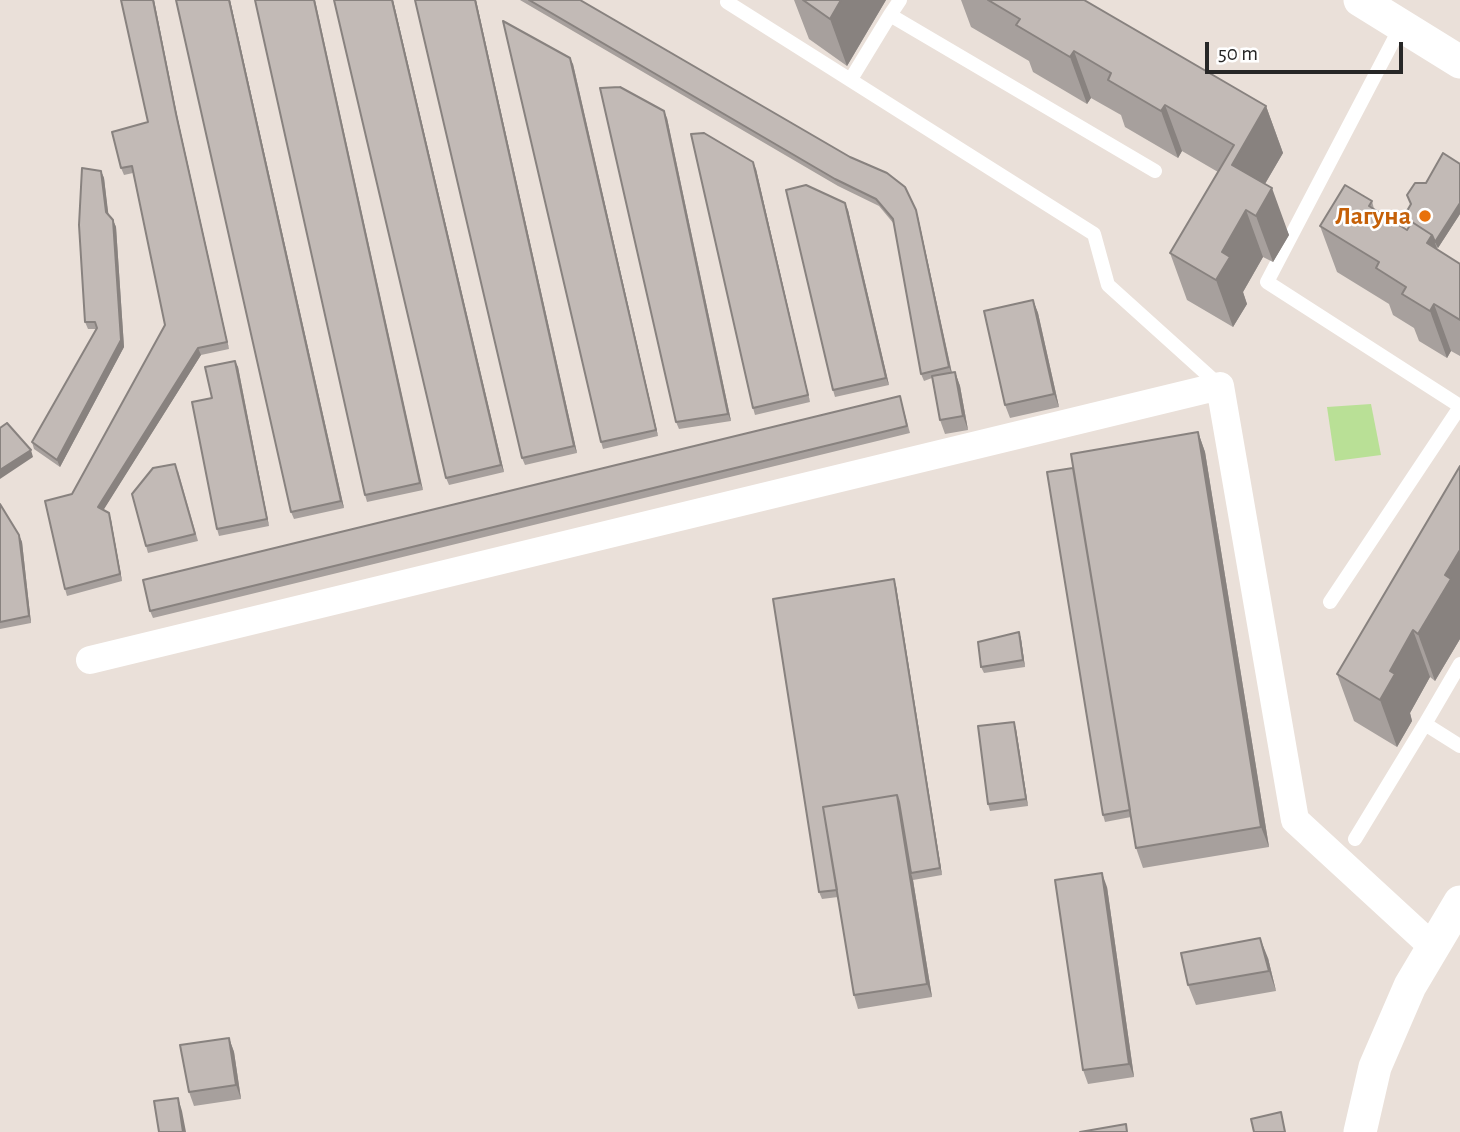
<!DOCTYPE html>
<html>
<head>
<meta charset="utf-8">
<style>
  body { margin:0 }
  #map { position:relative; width:1460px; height:1132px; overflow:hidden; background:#eae0d9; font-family:"Alegreya Sans",sans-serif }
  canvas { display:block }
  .scale { position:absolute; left:1205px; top:42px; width:198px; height:32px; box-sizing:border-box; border:4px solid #272727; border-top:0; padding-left:9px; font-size:21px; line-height:24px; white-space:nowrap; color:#272727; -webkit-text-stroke:5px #fff; paint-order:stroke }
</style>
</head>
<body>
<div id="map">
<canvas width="1460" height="1132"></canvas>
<div class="scale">50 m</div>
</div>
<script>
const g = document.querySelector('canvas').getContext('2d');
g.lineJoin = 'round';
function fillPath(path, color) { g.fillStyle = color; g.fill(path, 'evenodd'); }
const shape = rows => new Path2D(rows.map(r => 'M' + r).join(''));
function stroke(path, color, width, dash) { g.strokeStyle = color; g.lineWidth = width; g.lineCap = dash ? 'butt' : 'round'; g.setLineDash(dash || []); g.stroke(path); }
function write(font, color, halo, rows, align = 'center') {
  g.font = font + ' "Alegreya Sans",sans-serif'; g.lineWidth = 5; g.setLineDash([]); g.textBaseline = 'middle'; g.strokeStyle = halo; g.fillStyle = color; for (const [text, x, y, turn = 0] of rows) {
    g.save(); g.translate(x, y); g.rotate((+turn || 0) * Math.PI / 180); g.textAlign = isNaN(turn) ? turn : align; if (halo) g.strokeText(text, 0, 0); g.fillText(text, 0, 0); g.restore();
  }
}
const green = shape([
  [1371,404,1381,455,1335,461,1327,407]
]);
const service = shape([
  [728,0,727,2,1094,234,1108,285,1220,386],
  [900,0,890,15,1155,171],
  [1401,26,1267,282,1460,406],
  [851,79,890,15],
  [1330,602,1460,407],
  [1460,664,1425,724,1460,746],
  [1355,839,1425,724]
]);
const minor = shape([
  [90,660,1220,386,1295,820,1433,947]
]);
const tertiary = shape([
  [1360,0,1460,62],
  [1360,1132,1375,1067,1410,986,1460,902]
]);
const wall = shape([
  [121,0,154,0,178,120,229,349,201,355,103,510,111,520,122,581,67,596,65,589,72,494,165,325,133,173,124,175,121,168,148,122],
  [176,0,230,0,344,508,294,519,291,512],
  [255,0,423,490,367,502,365,495],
  [334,0,393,0,504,472,449,485,446,478],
  [415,0,476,0,577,453,525,465,522,458],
  [520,0,580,0,916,210,918,217,952,373,955,372,960,386,968,430,945,434,940,420,932,378,924,381,921,374,894,224,879,206,838,186],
  [794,0,886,0,847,66,809,39],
  [961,0,1084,0,1266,106,1283,153,1265,184,1289,235,1273,262,1263,257,1243,292,1247,304,1233,327,1187,300,1170,253,1218,172,1182,151,1178,158,1125,127,1121,115,1091,98,1087,104,1033,72,1029,61,971,27],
  [573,64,658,436,603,449,601,442],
  [667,118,731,421,679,429,676,422],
  [1460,164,1460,214,1438,248,1437,247,1438,250,1460,264,1460,356,1451,351,1447,358,1419,341,1414,328,1393,315,1389,304,1337,272,1320,226,1372,201,1374,209,1407,230,1409,227,1406,225,1403,218,1426,183],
  [756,169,810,402,755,415,753,408],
  [101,171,104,178,108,214,113,220,116,227,124,347,60,467,34,449,32,442,97,329,88,329,85,322],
  [848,210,889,385,835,397,833,390],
  [1033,300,1038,313,1059,407,1010,418,1005,405],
  [235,361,238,367,269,526,219,536,217,529,212,398],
  [900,396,910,433,153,618,150,611],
  [1198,432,1205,452,1269,847,1143,868,1136,848,1131,817,1105,822,1103,815,1073,468],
  [1460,466,1460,639,1435,681,1430,677,1410,713,1412,721,1397,747,1354,721,1337,674],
  [178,471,198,541,148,553,146,546],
  [0,504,19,535,22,542,31,623,0,629],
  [896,586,942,875,913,880,932,997,858,1009,854,995,838,897,822,899,819,892],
  [1019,632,1021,639,1025,667,984,673,981,667],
  [1016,729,1028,806,990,811,988,804],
  [1107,887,1134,1077,1088,1084,1083,1070],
  [1268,958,1276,991,1196,1005,1188,985],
  [229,1038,234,1052,241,1099,194,1106,189,1092]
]);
const shadedWall = shape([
  [153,0,154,0,178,120,229,349,227,342,176,114],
  [229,0,230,0,344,508,341,501],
  [314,0,315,0,423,490,420,483],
  [392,0,393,0,504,472,501,465],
  [475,0,476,0,577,453,574,446],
  [841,0,886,0,847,66,830,19],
  [1074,51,1091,98,1087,104,1070,57],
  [570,58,573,64,658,436,656,430],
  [1165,105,1182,151,1178,158,1161,111],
  [1266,106,1283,153,1249,211,1232,165],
  [664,111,667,118,731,421,728,414],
  [753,162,756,169,810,402,808,395],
  [101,171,104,178,109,219,106,212],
  [1272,188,1289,235,1273,262,1256,216],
  [845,203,848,210,889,385,886,378],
  [1460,203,1460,214,1438,248,1435,242],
  [916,210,918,217,952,374,949,367],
  [1246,210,1263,257,1243,292,1247,304,1233,327,1216,280,1222,252],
  [113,220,116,227,124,347,60,467,57,460,121,340],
  [1432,235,1449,281,1427,243],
  [1033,300,1038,313,1059,407,1054,394],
  [1434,304,1451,351,1447,358,1430,311],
  [198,348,201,355,101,514,98,507],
  [235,361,238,367,269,526,267,519],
  [955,372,960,386,968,430,963,416],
  [1198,432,1205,452,1269,847,1261,827],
  [31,450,33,457,0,479,0,470],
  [109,513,111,520,122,581,120,574],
  [19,535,22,542,31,623,29,616],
  [1460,550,1460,639,1435,681,1418,634,1445,575],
  [894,579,896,586,942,875,940,868],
  [1413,630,1430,677,1410,713,1412,721,1397,747,1380,700,1390,671],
  [1019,632,1021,639,1025,667,1023,660],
  [1014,722,1016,729,1028,806,1026,799],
  [897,795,902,809,911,873,913,880,932,997,927,984],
  [1102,873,1107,887,1134,1077,1129,1064],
  [1260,938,1268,958,1276,991,1269,971],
  [229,1038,234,1052,241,1099,236,1085],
  [178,1098,182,1111,186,1132,183,1132]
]);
const building = shape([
  [121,0,153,0,176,114,227,342,198,348,98,507,109,513,120,574,65,589,45,501,72,494,165,325,132,166,121,168,112,132,148,122,121,0],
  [176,0,229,0,341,501,291,512,176,0],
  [255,0,314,0,420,483,365,495,255,0],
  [334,0,392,0,501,465,446,478,334,0],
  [415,0,475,0,574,446,522,458,415,0],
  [529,0,580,0,850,157,887,173,905,187,916,210,949,367,921,374,893,219,876,199,835,179,529,0],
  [803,0,841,0,830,19,803,0],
  [988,0,1084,0,1266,106,1232,165,1272,188,1256,216,1246,210,1222,252,1230,257,1216,280,1170,253,1234,145,1165,105,1161,111,1108,80,1111,73,1074,51,1070,57,1016,25,1020,19,988,0],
  [503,21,570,58,656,430,601,442,503,21],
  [620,87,664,111,728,414,676,422,600,88,620,87],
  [704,133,753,162,808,395,753,408,691,134,704,133],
  [1443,153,1460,164,1460,203,1435,242,1432,235,1412,222,1411,224,1403,218,1411,204,1407,195,1415,183,1426,183,1443,153],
  [82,168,101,171,106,212,113,220,121,340,57,460,32,442,97,328,95,322,85,322,79,225,82,168],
  [806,185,845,203,886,378,833,390,786,190,806,185],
  [1345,185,1372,201,1369,206,1407,230,1412,222,1432,235,1427,243,1460,264,1460,320,1434,304,1430,311,1402,294,1406,287,1376,268,1379,262,1320,226,1345,185],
  [1033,300,1054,394,1005,405,984,311,1033,300],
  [235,361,267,519,217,529,192,402,212,398,205,367,235,361],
  [955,372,963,416,940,420,932,376,955,372],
  [900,396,907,426,150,611,143,580,900,396],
  [7,423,31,450,0,470,0,428,7,423],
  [1198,432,1261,827,1136,848,1071,454,1198,432],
  [175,464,195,534,146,546,132,494,153,468,175,464],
  [1460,466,1460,550,1445,575,1451,579,1418,634,1413,630,1390,671,1395,674,1380,700,1337,674,1460,466],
  [1073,468,1130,810,1103,815,1047,472,1073,468],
  [0,504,19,535,29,616,0,622,0,504],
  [894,579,940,868,911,873,899,802,897,795,823,807,837,890,819,892,773,599,894,579],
  [1019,632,1023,660,981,667,978,642,1019,632],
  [1014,722,1026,799,988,804,978,726,1014,722],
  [897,795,927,984,854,995,823,807,897,795],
  [1102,873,1129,1064,1083,1070,1055,880,1102,873],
  [1260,938,1269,971,1188,985,1181,953,1260,938],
  [229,1038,236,1085,189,1092,180,1045,229,1038],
  [178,1098,183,1132,159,1132,154,1101,178,1098],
  [1281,1112,1285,1132,1254,1132,1251,1119,1281,1112],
  [1126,1124,1127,1132,1080,1132,1126,1124]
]);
const markers = [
  [1425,216,7,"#e8710a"]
];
const foodNames = [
  ["Лагуна",1411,216]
];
fillPath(green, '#b9e096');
stroke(service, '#fff', 14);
stroke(minor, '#fff', 28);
stroke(tertiary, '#fff', 33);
fillPath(wall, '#a7a09d');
fillPath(shadedWall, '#88827f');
fillPath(building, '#c2bab6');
stroke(building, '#88827f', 2);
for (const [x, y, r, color] of markers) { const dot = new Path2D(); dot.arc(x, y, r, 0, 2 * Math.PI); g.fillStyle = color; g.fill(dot); stroke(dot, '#fff', 2.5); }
write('bold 26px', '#c56008', '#fff', foodNames, 'right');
</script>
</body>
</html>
